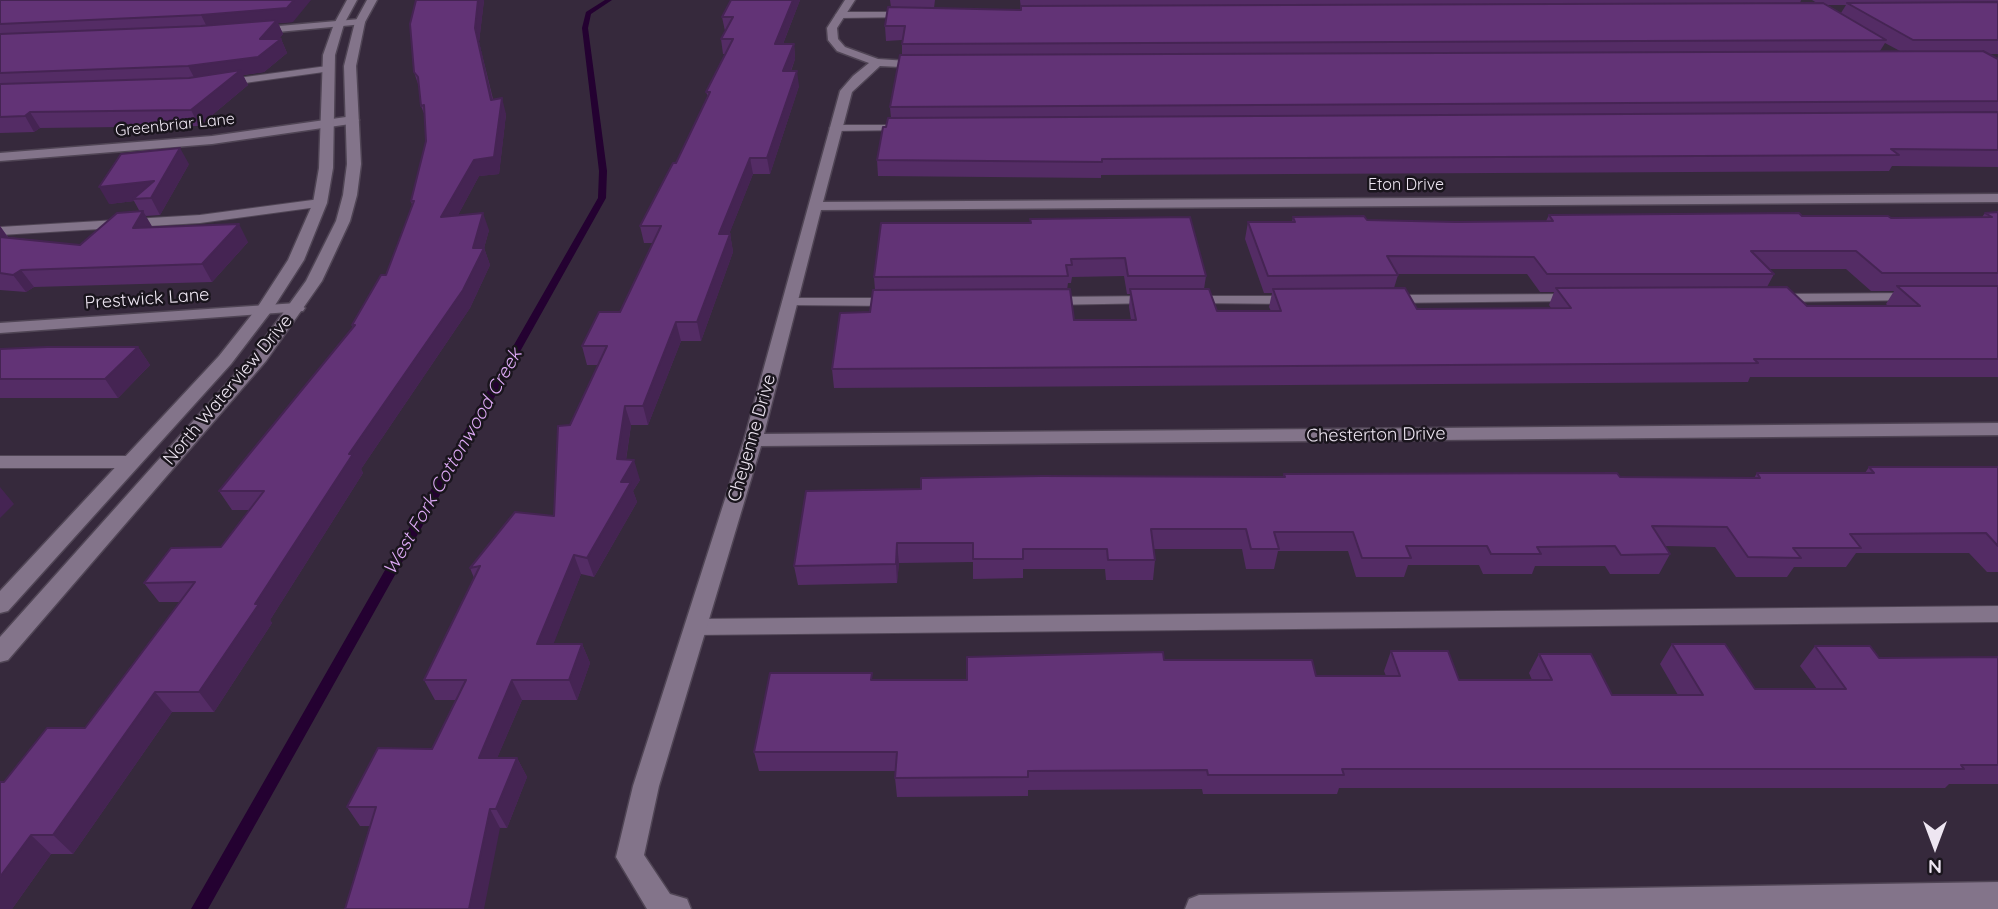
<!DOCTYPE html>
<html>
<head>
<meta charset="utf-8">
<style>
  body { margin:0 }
  #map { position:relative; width:1998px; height:909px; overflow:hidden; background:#36293c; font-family:Quicksand,sans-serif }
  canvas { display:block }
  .north { position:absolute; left:1900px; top:811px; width:70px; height:70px; -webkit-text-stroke:5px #1a151d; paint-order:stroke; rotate:180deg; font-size:19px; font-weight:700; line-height:28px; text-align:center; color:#eee6f2 }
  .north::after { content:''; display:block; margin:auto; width:24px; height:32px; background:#eee6f2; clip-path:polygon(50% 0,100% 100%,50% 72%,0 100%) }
</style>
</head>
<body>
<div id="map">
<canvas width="1998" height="909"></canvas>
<div class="north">N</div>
</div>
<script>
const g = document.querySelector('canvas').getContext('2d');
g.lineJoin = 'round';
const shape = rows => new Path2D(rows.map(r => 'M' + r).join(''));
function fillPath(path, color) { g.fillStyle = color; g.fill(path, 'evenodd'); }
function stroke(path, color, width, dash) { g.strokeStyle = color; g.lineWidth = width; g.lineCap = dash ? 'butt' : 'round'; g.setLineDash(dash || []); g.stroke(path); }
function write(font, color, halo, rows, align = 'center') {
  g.font = font + ' Quicksand,sans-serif'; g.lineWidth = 5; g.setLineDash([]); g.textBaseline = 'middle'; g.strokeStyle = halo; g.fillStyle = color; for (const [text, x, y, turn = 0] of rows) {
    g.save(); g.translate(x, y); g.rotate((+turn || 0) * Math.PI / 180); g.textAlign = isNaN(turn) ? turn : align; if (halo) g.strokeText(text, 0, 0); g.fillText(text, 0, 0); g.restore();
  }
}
const stream = shape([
  [605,0,612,0,591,14,588,28,607,171,606,198,208,909,191,909,598,198,599,171,582,28,586,12,605,0]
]);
const service = shape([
  [910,12,915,15,913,17,840,18,835,15,840,12,910,12],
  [327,66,331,67,331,71,223,86,218,83,223,80,327,66],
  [905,125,911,128,909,130,835,131,829,128,835,125,905,125],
  [320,199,325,200,325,206,200,223,0,235,0,227,200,215,320,199],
  [1913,293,1918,294,1920,297,1918,300,1776,302,1769,298,1776,294,1913,293],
  [1573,294,1580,298,1578,301,1388,303,1381,299,1388,295,1573,294],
  [1153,296,1158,297,1160,300,1158,303,1048,305,1041,301,1048,297,1153,296],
  [1192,296,1293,296,1300,300,1293,304,1187,303,1185,300,1187,297,1192,296],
  [789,298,894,298,901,302,894,306,784,305,782,302,784,299,789,298],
  [0,456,133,456,142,462,133,468,0,468,0,456],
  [1998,606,1998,622,695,635,688,633,685,627,688,621,695,619,1998,606]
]);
const minor = shape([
  [845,0,855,0,837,28,838,39,845,47,878,59,922,62,928,65,922,68,880,66,852,92,823,202,1998,194,1998,202,821,210,764,434,1998,423,1998,435,761,446,659,786,644,855,670,894,687,899,691,909,647,909,616,857,633,786,744,440,840,91,853,76,869,63,837,51,828,40,827,28,845,0],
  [360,19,365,22,364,24,256,34,251,31,256,28,360,19],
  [353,116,359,120,357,123,212,144,0,161,0,153,212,136,353,116],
  [297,303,305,308,303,311,0,333,0,323,297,303],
  [1998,882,1998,909,1185,909,1189,899,1199,895,1998,882]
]);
const tertiary = shape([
  [347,0,357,0,344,24,335,55,333,168,327,203,304,260,270,313,231,364,8,611,0,613,0,591,219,356,257,308,288,260,313,203,319,168,323,55,334,24,347,0],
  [367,0,377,0,365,22,356,66,361,164,357,195,350,221,322,281,266,361,8,660,0,662,0,637,254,353,306,281,336,221,343,195,347,164,344,66,355,22,367,0]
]);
const wall = shape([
  [0,0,293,22,278,23,283,34,279,39,281,39,287,53,264,72,243,75,248,85,199,126,40,128,34,132,0,133],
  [416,0,484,0,479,42,493,99,506,114,499,174,479,176,458,215,489,230,484,248,490,265,470,308,361,469,363,473,270,620,272,623,214,712,172,712,73,854,51,854,12,909,4,782,85,728,180,602,159,602,144,583,221,547,249,510,232,510,219,491,353,328,352,325,386,275,412,205,411,201,426,141,425,116,421,106,419,87,414,72],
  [731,0,800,0,783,44,794,44,795,59,791,71,799,86,770,174,753,174,729,234,730,234,733,252,701,341,681,341,648,425,631,425,626,460,640,480,633,491,637,502,594,577,581,574,553,644,582,644,590,663,577,700,522,700,497,758,517,758,527,777,507,828,360,826,347,807,432,749,457,700,435,700,424,680,474,578,470,568,554,516,570,425,598,365,587,365,582,346,620,312,653,243,644,243,640,226,676,163,708,97,706,92,726,54,723,54,721,39,725,31,722,17],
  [890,0,935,0,934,8,1021,10,1020,0,1801,0,1800,3,1817,3,1812,0,1998,0,1998,54,1989,54,1998,59,1998,167,1892,166,1889,171,1101,175,1101,178,878,176,877,160,886,127,891,118,890,107,902,55,902,40,886,41,885,26,891,7],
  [1827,5,1846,5,1841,13],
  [1885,43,1900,51,1880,51],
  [189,164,160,215,145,216,152,227,248,242,212,282,34,287,26,292,0,290,0,226,8,237,80,245,140,212,134,201,109,204],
  [1998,212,1998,377,1750,377,1748,382,834,388,832,369,870,312,875,290,874,277,1030,223,1206,276,1204,289,1217,311,1271,311,1269,307,1272,293,1264,293,1245,239,1248,222,1292,222,1293,217,1367,220,1456,222,1546,221,1549,215,1802,216,1891,218,1982,217,1985,213],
  [1769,269,1846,269,1871,291,1894,291,1886,304,1888,306,1807,306,1767,287,1774,274],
  [1397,274,1527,274,1540,292,1554,292,1549,305,1551,308,1417,309,1394,288,1398,275],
  [1124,276,1127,294,1130,294,1129,307,1131,320,1074,320,1067,290,1068,283,1071,283,1072,277],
  [138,347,150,365,118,398,0,398,0,349],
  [1869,467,1998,467,1998,572,1987,572,1969,553,1856,553,1846,567,1794,567,1787,577,1736,577,1715,547,1665,546,1670,554,1659,574,1610,574,1605,566,1535,566,1532,574,1483,574,1479,565,1408,565,1404,577,1356,577,1348,551,1278,551,1274,569,1246,569,1242,549,1154,549,1155,560,1153,580,1106,580,1105,569,1023,569,1023,578,973,579,973,562,899,563,897,583,798,585,794,566,921,489,1283,477,1284,474,1754,478,1757,473,1865,473],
  [1672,644,1755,689,1817,689,1800,666,1815,646,1879,658,1998,657,1998,784,1949,784,1945,788,1339,788,1337,794,1203,794,1202,789,1028,790,1028,796,897,797,895,778,896,771,759,771,754,752,873,680,967,680,1164,660,1316,676,1386,676,1384,671,1391,651,1459,680,1532,680,1529,673,1539,654,1612,695,1678,695,1660,664]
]);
const shadedWall = shape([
  [294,0,311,0,293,22,278,23,283,34,275,44,281,39,287,53,264,72,243,75,248,85,199,126,191,110,196,81,188,66,208,29,201,15],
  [478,0,484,0,479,42,496,115,491,100,475,28],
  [793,0,800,0,777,59,775,44],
  [794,44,795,59,785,86,783,71],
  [797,71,799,86,770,174,767,158],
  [502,98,506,114,499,174,479,176,448,234,441,217],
  [30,112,40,128,34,132,25,116],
  [180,148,189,164,160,215,151,198,133,199,134,201,109,204,99,187],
  [750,158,753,174,722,252,719,234],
  [143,211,153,228,133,228],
  [483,213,489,230,484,248,490,265,470,308,361,469,363,473,270,620,272,623,214,712,199,692,349,454,473,248],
  [239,224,248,242,212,282,202,264],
  [0,226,12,244,0,251],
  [730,234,733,252,701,341,697,322],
  [21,270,34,287,26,292,13,275],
  [676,322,681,341,648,425,643,406],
  [138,347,150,365,118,398,105,379],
  [625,406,631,425,623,478,617,459],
  [634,460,640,480,633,491,637,502,594,577,587,558,621,482],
  [0,487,14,504,0,518],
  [897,543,899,563,897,583,896,564],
  [574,555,581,574,546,663,537,644],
  [582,644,590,663,577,700,569,680],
  [512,680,522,700,489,777,479,758],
  [155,692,172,712,73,854,53,835],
  [517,758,527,777,507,828,496,809],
  [490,809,500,828,484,909,469,909],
  [31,835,51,854,12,909,0,909,0,877]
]);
const building = shape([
  [0,0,294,0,287,8,201,15,0,24,0,0],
  [416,0,478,0,475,28,491,100,502,98,494,157,474,160,441,217,483,213,473,248,484,248,463,290,349,454,353,454,255,604,259,604,199,692,155,692,53,835,31,835,0,877,0,782,4,782,47,728,85,728,195,582,144,583,171,548,221,547,264,491,219,491,355,325,352,325,381,275,386,275,414,201,411,201,426,141,424,105,421,106,418,77,414,72,410,24,416,0],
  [731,0,793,0,775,44,794,44,783,71,797,71,767,158,750,158,719,234,730,234,697,322,676,322,643,406,625,406,617,459,634,460,621,482,631,482,587,558,574,555,537,644,582,644,569,680,512,680,479,758,517,758,496,809,490,809,469,909,345,909,376,807,347,807,378,748,432,749,466,680,424,680,480,566,470,568,515,512,554,516,558,426,570,425,607,346,582,346,599,312,620,312,661,226,640,226,673,163,676,163,710,92,706,92,733,39,721,39,733,17,722,17,731,0],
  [1998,2,1998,40,1913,40,1847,3,1998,2],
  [1823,3,1886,40,902,44,905,26,885,26,888,7,1021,10,1021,6,1823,3],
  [277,20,260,39,281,39,258,57,188,66,0,73,0,34,201,26,277,20],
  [1983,51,1998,59,1998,101,890,107,900,55,1983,51],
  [241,70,191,110,30,112,25,116,0,117,0,84,189,78,241,70],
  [1998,112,1998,150,1891,149,1899,155,1102,159,1102,162,877,160,883,127,886,127,888,118,1998,112],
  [180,148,151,198,133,199,154,181,99,187,121,154,180,148],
  [143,211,133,228,239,224,202,264,21,270,13,275,0,273,0,237,80,245,117,213,143,211],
  [1998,212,1998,273,1882,273,1856,251,1751,251,1774,274,1547,274,1534,257,1387,256,1398,275,1268,276,1248,222,1295,222,1293,217,1364,216,1367,220,1456,222,1553,221,1549,215,1799,213,1802,216,1888,216,1891,218,1992,217,1985,213,1998,212],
  [1190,217,1206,276,1128,276,1125,258,1071,259,1072,265,1066,265,1068,276,874,277,881,223,1031,223,1030,219,1190,217],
  [1897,286,1998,286,1998,359,1754,359,1758,363,832,369,840,313,870,312,873,290,1070,289,1074,320,1136,320,1130,289,1209,289,1217,311,1281,311,1273,289,1405,288,1417,309,1571,308,1556,288,1787,287,1807,306,1920,306,1897,286],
  [47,347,138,347,105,379,0,379,0,349,47,347],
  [1869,467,1998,467,1998,546,1986,533,1850,534,1861,548,1793,548,1801,558,1748,557,1727,527,1652,526,1670,554,1621,555,1615,546,1537,547,1541,554,1491,554,1487,546,1406,546,1411,558,1362,558,1353,532,1274,532,1279,549,1251,549,1246,529,1151,529,1155,560,1108,560,1107,549,1023,549,1023,559,973,559,973,543,897,543,896,564,794,566,806,491,921,489,921,478,1042,476,1285,477,1284,474,1617,473,1620,477,1760,478,1757,473,1874,473,1869,467],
  [1672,644,1725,644,1755,689,1846,689,1815,646,1870,646,1879,658,1998,657,1998,765,1961,765,1964,769,1342,769,1344,775,1208,775,1207,770,1028,771,1028,777,895,778,897,752,754,752,770,673,872,673,871,680,967,680,967,657,1163,652,1164,660,1312,660,1316,676,1400,676,1391,651,1448,651,1459,680,1552,680,1539,654,1591,654,1612,695,1703,695,1672,644]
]);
const farStreetnames = [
  ["Greenbriar Lane",175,125,-6],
  ["Eton Drive",1406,185]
];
const streetNames = [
  ["Prestwick Lane",147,299,-4],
  ["North Waterview Drive",228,390,-50],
  ["Chesterton Drive",1376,435,-1],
  ["Cheyenne Drive",752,438,-74]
];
const waterNames = [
  ["West Fork Cottonwood Creek",453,462,-60]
];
fillPath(stream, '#240131');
stroke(service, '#504555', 2);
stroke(minor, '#504555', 3);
stroke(tertiary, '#504555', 3);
fillPath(service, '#83748a');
fillPath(minor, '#83748a');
fillPath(tertiary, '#83748a');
fillPath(wall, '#542c65');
fillPath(shadedWall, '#452453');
fillPath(building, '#623376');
stroke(building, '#452453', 2);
write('16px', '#eee6f2', '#1a151d', farStreetnames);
write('18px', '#eee6f2', '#1a151d', streetNames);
write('italic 19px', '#dda9f5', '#1a151d', waterNames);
</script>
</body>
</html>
